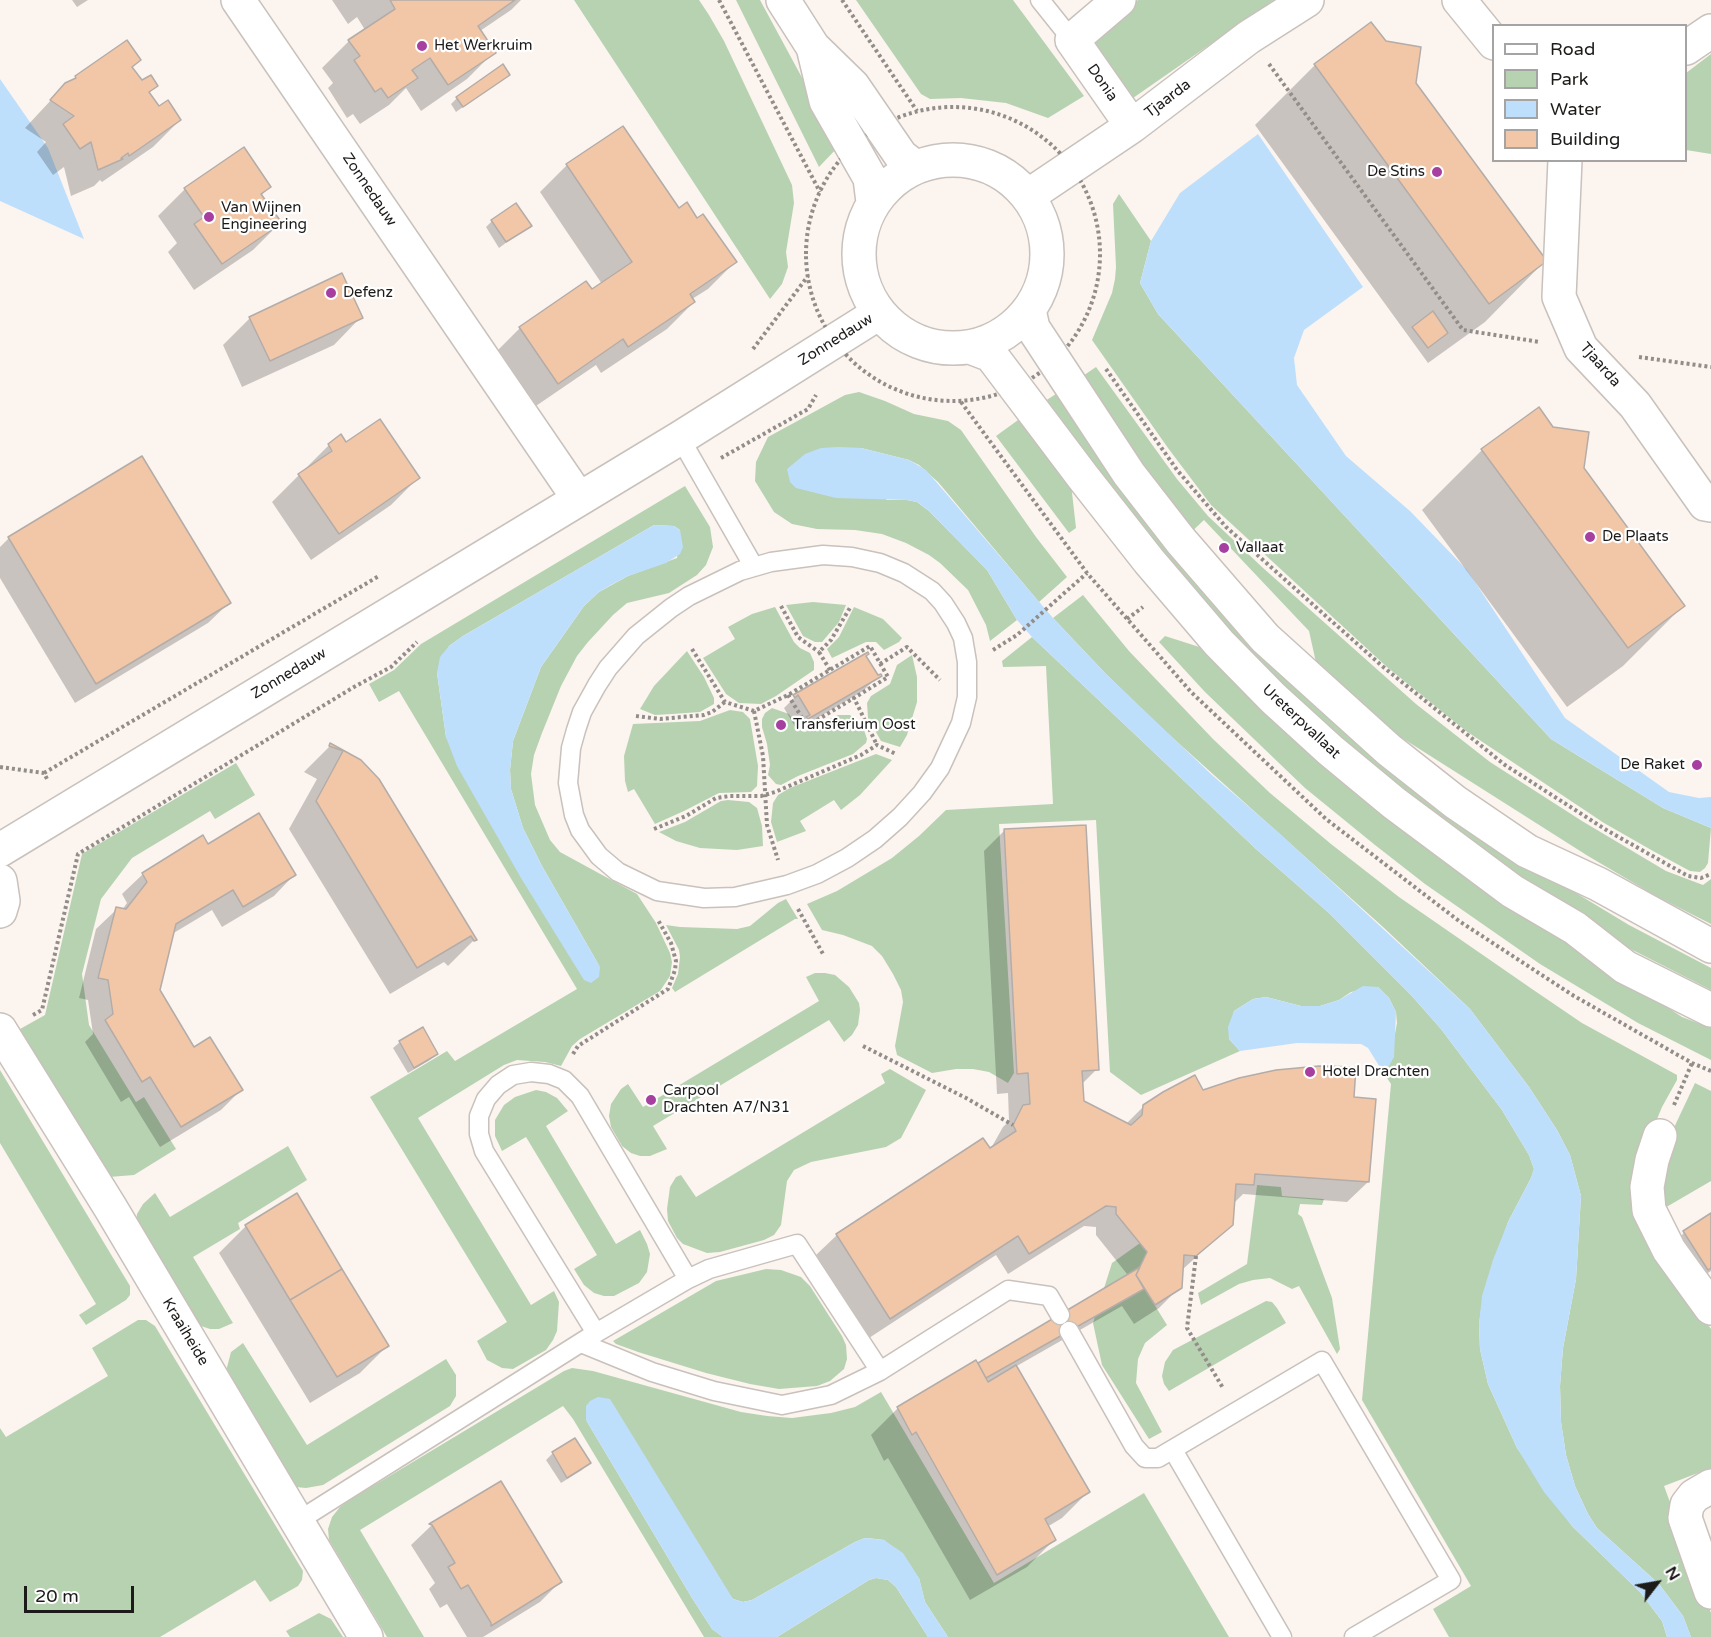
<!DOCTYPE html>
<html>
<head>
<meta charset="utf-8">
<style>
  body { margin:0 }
  #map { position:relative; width:1711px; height:1637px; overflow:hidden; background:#fcf4ef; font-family:"Varela Round",sans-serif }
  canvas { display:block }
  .legend { position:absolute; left:1492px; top:24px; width:195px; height:138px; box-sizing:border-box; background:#fff; border:2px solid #a5a4a3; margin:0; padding:8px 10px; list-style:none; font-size:18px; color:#1d1b19 }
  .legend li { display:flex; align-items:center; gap:12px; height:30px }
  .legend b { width:30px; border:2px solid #a5a4a3 }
  .north { position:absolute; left:1627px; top:1553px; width:60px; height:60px; -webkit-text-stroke:4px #fff; paint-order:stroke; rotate:59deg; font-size:16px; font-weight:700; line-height:24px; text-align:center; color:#1d1b19 }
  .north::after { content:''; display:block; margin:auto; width:21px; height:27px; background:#1d1b19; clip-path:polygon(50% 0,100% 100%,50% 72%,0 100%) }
  .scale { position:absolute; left:24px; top:1586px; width:110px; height:27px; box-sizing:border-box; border:3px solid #1d1b19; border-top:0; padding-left:8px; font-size:18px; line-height:21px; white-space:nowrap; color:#1d1b19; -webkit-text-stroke:4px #fff; paint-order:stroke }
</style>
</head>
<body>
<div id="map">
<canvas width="1711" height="1637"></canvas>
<ul class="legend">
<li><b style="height:8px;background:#fff"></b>Road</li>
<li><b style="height:16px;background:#b7d2b1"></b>Park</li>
<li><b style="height:16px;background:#bedffc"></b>Water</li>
<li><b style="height:16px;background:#f2c7a7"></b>Building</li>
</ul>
<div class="north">N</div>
<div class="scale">20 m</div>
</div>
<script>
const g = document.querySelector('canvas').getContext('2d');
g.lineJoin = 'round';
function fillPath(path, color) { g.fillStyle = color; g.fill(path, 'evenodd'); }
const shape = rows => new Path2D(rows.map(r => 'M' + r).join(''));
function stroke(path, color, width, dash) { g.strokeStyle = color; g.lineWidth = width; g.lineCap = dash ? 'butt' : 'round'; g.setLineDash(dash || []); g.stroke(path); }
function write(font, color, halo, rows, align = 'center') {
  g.font = font + ' "Varela Round",sans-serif'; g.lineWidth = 4.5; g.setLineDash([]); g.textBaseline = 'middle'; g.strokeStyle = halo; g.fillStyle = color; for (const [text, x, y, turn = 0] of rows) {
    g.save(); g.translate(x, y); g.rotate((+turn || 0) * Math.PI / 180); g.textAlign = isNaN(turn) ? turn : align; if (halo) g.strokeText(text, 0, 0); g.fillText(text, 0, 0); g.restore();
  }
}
const green = shape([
  [574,0,699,0,709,15,724,41,792,185,794,203,786,252,788,267,782,284,770,299],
  [736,0,760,0,839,146,819,167],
  [856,0,1013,0,1084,96,1048,118,1006,103,961,98,930,99,921,94],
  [1138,0,1274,0,1133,98,1091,41],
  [1711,54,1711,154,1686,150,1686,73],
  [1119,194,1151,241,1140,283,1158,314,1551,739,1663,808,1711,828,1708,863,1705,868,1700,872,1690,871,1653,851,1604,823,1466,731,1387,667,1211,505,1168,448,1092,340,1112,293,1115,279,1116,267,1113,204],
  [1096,367,1177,479,1208,516,1262,567,1416,704,1490,762,1582,821,1666,871,1703,885,1711,879,1711,924,1656,896,1588,856,1369,717,1319,676,1309,631,1204,520,1186,537,1077,380],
  [859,392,885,401,914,414,948,421,961,430,1036,537,1067,577,1039,602,938,482,919,465,909,460,861,448,821,448,887,500,907,500,917,502,929,511,987,570,1017,620,990,641,986,625,968,590,940,563,929,555,906,543,882,534,855,530,817,529,792,524,774,512,755,481,756,462,768,437,845,395],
  [1059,392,1146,512,1533,867,1629,925,1711,968,1711,990,1613,940,1470,850,1248,661,1042,403],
  [1025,415,1070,475,1076,528,1069,533,996,436],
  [685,486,710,527,713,547,706,565,697,575,669,593,627,603,613,615,588,642,577,656,561,686,542,733,534,755,531,774,535,805,550,840,560,852,637,894,656,923,670,953,672,962,670,976,660,991,580,1039,572,1046,561,1066,545,1062,517,1060,504,1065,418,1118,531,1305,554,1291,559,1302,557,1331,553,1340,546,1350,513,1369,502,1368,487,1360,477,1341,507,1322,370,1097,447,1051,455,1061,577,989,399,691,379,702,369,684,394,670,421,644],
  [654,525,674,526,680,530,677,558,628,576,599,592,584,606,541,667,513,741,510,770,511,789,523,828,542,866,600,967,446,737,437,673,449,646,463,636],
  [1083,595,1129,651,1213,739,1270,793,1331,844,1399,897,1532,989,1582,1023,1677,1075,1677,1080,1662,1107,1645,1148,1652,1245,1711,1329,1711,1468,1664,1486,1711,1613,1711,1637,1691,1637,1683,1616,1659,1584,1597,1528,1588,1514,1575,1486,1566,1455,1561,1422,1560,1386,1563,1348,1576,1279,1581,1196,1570,1155,1557,1130,1529,1087,1470,1009,1383,927,1155,722,1105,673,1053,618],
  [813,602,846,605,839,622,822,642,815,642,803,636,786,605],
  [775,607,794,642,800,648,810,653,814,662,814,670,776,696,761,704,739,703,726,694,703,658,735,639,728,627,752,614],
  [854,607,883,619,902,638,899,642,884,650,876,642,866,642,832,658,827,649,839,637],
  [1165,636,1215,652,1644,992,1682,1017,1711,1028,1711,1060,1638,1023,1540,964,1425,884,1375,845,1305,788,1205,692,1159,642],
  [1032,637,1256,849,1329,913,1411,995,1441,1029,1502,1110,1529,1155,1534,1169,1531,1178,1508,1222,1483,1296,1479,1324,1480,1349,1488,1384,1517,1448,1572,1526,1640,1592,1662,1621,1667,1637,1449,1637,1433,1609,1471,1586,1362,1400,1391,1084,1381,1069,1389,1066,1397,1023,1396,1012,1389,998,1378,987,1351,992,1339,1000,1320,1006,1301,1006,1266,997,1253,999,1234,1011,1229,1039,1240,1051,1141,1095,1110,1072,1096,820,999,824,1014,1073,1008,1083,989,1072,973,1069,956,1069,932,1073,897,1055,895,1046,903,1002,901,990,893,974,882,956,872,946,843,935,822,930,807,904,837,891,892,858,919,836,946,810,1053,804,1046,666,1003,667,1002,661],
  [687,651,704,677,714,698,714,704,700,712,672,714,655,715,640,709,654,686],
  [912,655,917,677,917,702,907,735,900,747,881,741,868,718,867,703,871,696,890,684,897,665],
  [772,708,789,714,800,730,805,732,838,715,850,715,863,727,867,739,866,743,853,754,798,776,781,785,776,784,768,775,770,765,767,744,762,727,762,719,765,713],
  [730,710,743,712,750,719,758,766,757,786,751,792,719,793,684,811,655,824,634,789,628,792,625,781,624,756,633,724,700,721],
  [876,754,892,760,860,795,841,810,834,800,800,821,806,831,777,842,771,822,773,803,778,795,790,788],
  [236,763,255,795,215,819,210,811,132,858,101,899,82,974,89,1025,136,1102,144,1097,176,1149,134,1175,109,1177,20,1029,45,1015,82,854],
  [728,800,749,802,757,808,762,826,763,846,737,850,700,848,676,841,659,832,685,822,721,801],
  [786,899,798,919,795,919,675,992,672,988,678,974,680,957,679,950,666,925,680,927,737,929,750,926,778,903],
  [815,973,825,973,835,975,849,987,859,1003,860,1010,858,1025,852,1035,844,1042,829,1020,653,1126,667,1149,650,1156,640,1156,631,1153,622,1146,611,1127,609,1116,611,1104,621,1089,628,1084,643,1107,819,1001,806,977],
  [890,1069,926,1090,901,1138,886,1147,811,1162,794,1170,787,1181,781,1225,774,1235,764,1240,720,1252,707,1253,683,1244,677,1238,668,1221,667,1209,670,1187,676,1177,681,1175,696,1197,885,1083,881,1074],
  [0,1070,130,1286,130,1295,126,1300,86,1325,79,1315,96,1304,0,1143],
  [1695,1083,1711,1091,1711,1181,1663,1209,1662,1192,1671,1134],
  [536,1090,546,1092,557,1098,568,1111,546,1126,616,1244,640,1230,647,1244,650,1254,647,1272,639,1283,614,1296,604,1296,594,1293,584,1285,574,1269,597,1255,526,1137,502,1151,495,1136,495,1120,504,1105,515,1097],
  [288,1146,307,1180,238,1223,240,1229,193,1257,233,1323,219,1329,210,1329,201,1326,136,1223,137,1214,143,1204,155,1193,170,1217],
  [1257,1185,1281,1187,1282,1196,1324,1199,1322,1205,1300,1204,1298,1214,1302,1217,1332,1298,1340,1349,1337,1354,1299,1286,1292,1289,1270,1278,1253,1280,1239,1284,1201,1305,1198,1293,1247,1264],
  [1140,1243,1147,1252,1136,1275,1167,1325,1145,1343,1138,1359,1136,1383,1162,1432,1149,1439,1102,1365,1093,1323,1112,1263],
  [766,1269,781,1270,801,1277,810,1286,842,1336,846,1345,847,1359,844,1369,830,1381,817,1386,779,1389,750,1384,706,1373,638,1352,616,1344,613,1341,716,1281],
  [1266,1301,1272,1302,1277,1308,1286,1323,1169,1391,1164,1384,1162,1376,1165,1362,1173,1350],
  [138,1320,146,1320,155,1326,303,1571,302,1580,298,1586,270,1602,255,1580,160,1637,0,1637,0,1428,6,1437,108,1376,92,1348],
  [243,1343,307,1445,446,1359,456,1375,456,1396,450,1406,323,1485,306,1488,296,1487,226,1371,231,1352],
  [572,1368,593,1371,741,1412,767,1416,792,1418,831,1413,855,1407,881,1392,994,1583,1144,1493,1229,1637,948,1637,925,1602,919,1578,884,1540,876,1539,865,1538,855,1542,752,1600,743,1602,733,1599,586,1420,692,1598,712,1629,723,1637,704,1637,573,1419,563,1406,360,1530,424,1637,387,1637,329,1540,328,1529,332,1517,340,1507,353,1498,564,1371],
  [876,1578,888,1580,896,1587,928,1637,777,1637,869,1580],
  [319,1613,331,1619,343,1637,290,1637,286,1631]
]);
const water = shape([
  [0,79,48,148,84,239,0,201],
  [1258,134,1363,287,1304,330,1294,358,1297,385,1346,456,1410,511,1467,570,1565,718,1669,792,1699,798,1711,797,1711,828,1663,808,1551,739,1158,314,1140,283,1151,241,1180,193],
  [839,447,861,448,909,460,926,470,1053,618,1105,673,1212,775,1277,831,1470,1009,1529,1087,1557,1130,1570,1155,1581,1196,1576,1279,1563,1348,1560,1386,1561,1422,1566,1455,1575,1486,1588,1514,1597,1528,1659,1584,1683,1616,1691,1637,1667,1637,1662,1621,1640,1592,1572,1526,1544,1492,1517,1448,1488,1384,1480,1349,1479,1324,1482,1296,1493,1260,1508,1222,1531,1178,1534,1169,1529,1155,1502,1110,1441,1029,1411,995,1329,913,1256,849,1032,637,1017,620,987,570,929,511,917,502,907,500,836,498,796,488,790,482,787,469,805,454,821,448],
  [654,525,674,526,680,530,683,547,680,554,666,563,628,576,611,585,599,592,584,606,541,667,513,741,510,770,511,789,523,828,542,866,600,967,599,977,591,983,584,980,521,878,457,766,446,737,437,673,440,657,449,646,463,636],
  [1363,986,1378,987,1389,998,1396,1012,1394,1057,1389,1066,1381,1069,1368,1048,1361,1044,1297,1043,1240,1051,1229,1039,1228,1027,1234,1011,1253,999,1266,997,1301,1006,1320,1006,1339,1000],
  [598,1397,610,1399,733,1599,743,1602,752,1600,855,1542,865,1538,884,1540,903,1553,919,1578,925,1602,948,1637,928,1637,896,1587,888,1580,876,1578,869,1580,777,1637,723,1637,712,1629,692,1598,586,1420,586,1406,590,1401]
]);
const shadow = shape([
  [72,0,88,0,77,7],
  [332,0,521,0,511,10,480,31,494,52,467,79,421,111,406,88,389,105,360,124,353,114,347,118,328,88,333,83,322,68,349,41,365,30,357,17,348,24],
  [139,60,131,68,142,82,156,86,149,93,159,108,180,120,153,147,102,182,100,180,94,186,71,196,64,167,53,175,37,152,46,142,25,128,66,84,76,77],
  [1315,65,1414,83,1545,261,1485,322,1428,363,1255,125],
  [508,75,456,112,451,104,457,98],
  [567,165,678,210,697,220,735,262,708,289,692,299,694,302,667,329,601,373,596,365,530,410,493,355,520,328,602,284,540,192],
  [269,187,261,196,280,223,253,250,194,290,168,252,177,243,158,216,185,189],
  [492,221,530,225,499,248,486,227],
  [361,317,334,345,242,387,223,345,250,318],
  [345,444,418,478,391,505,311,560,272,502,329,445],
  [1482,450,1683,606,1623,666,1567,707,1422,510],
  [9,538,229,603,208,623,75,703,0,578,0,547],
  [877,677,863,691,797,730,784,708,798,694],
  [331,745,350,754,475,939,448,966,444,962,390,994,289,829,317,779,304,772],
  [1005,830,1097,1069,1081,1085,1082,1102,1126,1124,1144,1106,1203,1092,1352,1098,1368,1182,1347,1202,1243,1194,1233,1204,1232,1224,1182,1270,1180,1287,1159,1308,1134,1324,1122,1306,1015,1367,1089,1491,1062,1518,1047,1527,1054,1540,1027,1567,970,1600,888,1458,884,1461,871,1435,898,1408,975,1362,977,1366,1126,1277,1127,1274,1096,1235,1096,1227,1084,1226,1008,1274,996,1255,869,1338,816,1255,837,1235,990,1150,1003,1127,1009,1121,1008,1093,997,1094,984,851],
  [203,837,208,846,294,875,274,896,222,927,212,910,172,934,158,990,193,1049,241,1090,221,1110,160,1147,129,1097,121,1102,85,1042,93,1034,88,1000,79,998,96,929,117,909,122,910,127,903,122,894,143,874],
  [400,1042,436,1054,430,1060,408,1073,393,1048],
  [1711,1215,1711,1271,1694,1282,1670,1246,1684,1233],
  [246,1226,387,1346,360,1373,310,1403,219,1253],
  [553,1453,589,1463,582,1470,561,1483,546,1460],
  [432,1525,560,1582,540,1602,483,1637,467,1637,447,1604,440,1608,429,1589,435,1583,411,1545]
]);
const building = shape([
  [390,0,515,0,478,26,496,53,448,85,430,58,412,70,418,78,388,98,381,88,375,92,354,60,360,56,348,40,395,9,390,0],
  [1371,22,1386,41,1421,47,1416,83,1547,261,1489,304,1314,64,1371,22],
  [127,40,141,60,132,67,142,80,151,75,158,86,149,92,159,106,168,100,181,120,129,156,128,153,121,158,123,159,98,170,91,142,80,149,63,124,74,116,50,100,65,83,76,78,75,76,127,40],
  [503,64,510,75,463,107,456,97,503,64],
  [623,126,679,208,687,202,697,218,703,214,737,262,690,294,695,302,628,347,623,339,558,384,519,327,586,281,592,289,632,262,566,164,623,126],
  [244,147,271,187,261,194,282,223,222,264,194,224,204,217,184,188,244,147],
  [516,203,532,226,506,242,491,220,516,203],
  [342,273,363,318,270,361,249,317,342,273],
  [1433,311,1448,333,1428,348,1412,327,1433,311],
  [1539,407,1553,427,1589,432,1584,468,1685,606,1628,648,1481,449,1539,407],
  [380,419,420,478,339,534,298,474,332,451,328,444,341,434,346,442,380,419],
  [142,456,231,603,96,684,8,537,142,456],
  [868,652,869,654,866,656,878,675,881,674,882,676,808,719,806,717,810,715,798,695,795,698,793,695,868,652],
  [330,743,361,760,379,779,477,940,474,941,471,936,417,968,316,801,343,751,329,746,330,743],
  [259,813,296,875,243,907,233,890,176,924,160,990,194,1047,210,1037,243,1090,181,1127,150,1077,142,1082,105,1020,113,1014,108,980,98,978,116,907,126,909,147,882,142,873,203,835,208,844,259,813],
  [1086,825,1099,1070,1082,1071,1084,1101,1131,1125,1142,1115,1143,1105,1163,1092,1195,1075,1203,1090,1239,1078,1276,1070,1319,1066,1356,1067,1354,1097,1376,1099,1369,1182,1255,1174,1254,1185,1236,1184,1233,1225,1196,1256,1184,1255,1182,1288,1155,1305,1136,1275,1147,1252,1116,1214,1116,1207,1106,1206,1029,1254,1018,1236,890,1319,836,1234,983,1138,990,1148,1016,1131,1013,1125,1023,1105,1030,1104,1028,1073,1017,1074,1004,829,1086,825],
  [423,1027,438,1054,414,1068,399,1041,423,1027],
  [297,1193,342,1269,290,1300,245,1225,297,1193],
  [1711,1213,1711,1268,1708,1270,1683,1231,1711,1213],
  [1140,1267,1136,1275,1144,1289,986,1378,978,1363,1140,1267],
  [342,1269,389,1346,337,1377,290,1300,342,1269],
  [976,1360,988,1382,1016,1365,1090,1492,1045,1519,1056,1540,997,1575,916,1432,912,1435,897,1407,976,1360],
  [575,1438,591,1463,567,1478,552,1452,575,1438],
  [501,1481,562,1582,491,1626,491,1623,468,1585,461,1589,448,1567,455,1563,432,1525,429,1524,501,1481]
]);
const path = shape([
  [719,0,820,192],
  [842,0,917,111],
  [1269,64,1463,330,1540,342],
  '806 254a147 147 0 1 1 294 0a147 147 0 1 1-294 0Z',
  [753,349,808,276],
  [1639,357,1711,367],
  [1106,369,1177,470,1226,527,1382,666,1505,765,1608,831,1688,876,1701,878,1711,874],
  [961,402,1087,573,1191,692,1326,819,1459,921,1574,996,1692,1063,1711,1071],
  [721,458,808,409,816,395],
  [781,606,798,637,819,652],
  [1127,619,1143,607],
  [692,649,725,702,754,711,788,695,870,646,888,677,854,698,877,745],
  [993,650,1017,635,1087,573],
  [880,664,907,647,940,680],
  [830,670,819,652,831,640,851,606],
  [788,695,807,726,854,698],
  [754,711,763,756,767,825,778,860],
  [636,716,660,719,704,715,712,712,725,702],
  [0,767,44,773,48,781],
  [44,773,379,576],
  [654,829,686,816,716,798,730,796,761,796,775,792,861,755,877,745,896,754],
  [798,909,823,954],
  [33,1015,42,1010,78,854,354,687,391,667,417,642],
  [863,1046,966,1098,1013,1125],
  [573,1054,578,1046,668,989,675,970,676,961,671,943,658,920],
  [1674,1105,1692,1063],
  [1196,1256,1187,1328,1223,1388]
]);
const service = shape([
  [1040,0,1072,40],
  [680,438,754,567],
  [823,555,852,557,880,563,904,573,932,591,943,603,956,623,963,638,967,662,967,697,961,723,940,768,922,793,900,817,875,839,847,858,817,874,787,885,735,897,704,898,657,891,618,872,599,856,580,830,574,815,568,783,571,748,576,730,582,712,597,685,608,668,636,636,671,608,689,596,740,571,771,562,823,555],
  [1069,1331,1134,1446,1145,1458,1158,1458,1322,1361,1451,1580,1354,1637],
  [596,1333,484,1151,479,1134,479,1116,486,1099,498,1085,513,1075,531,1072,549,1074,564,1080,580,1096,688,1279],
  [581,1343,652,1372,714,1391,782,1405,831,1395,880,1371,1008,1290,1049,1296,1060,1315],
  [1173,1450,1282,1637],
  [298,1521,596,1333,688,1279,709,1269,797,1244,880,1371]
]);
const minor = shape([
  [238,0,579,499],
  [1119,0,1072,40,1132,126],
  [1459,0,1494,43],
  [1686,48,1711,31],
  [1565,160,1559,297,1581,348,1635,405,1705,504,1711,505],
  [1028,196,1132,126,1249,37,1307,0],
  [0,850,680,438,879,313],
  [0,881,3,901,0,911],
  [0,1030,110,1207,366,1637],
  [1660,1136,1652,1160,1647,1187,1649,1210,1669,1250,1711,1308],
  [1711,1486,1694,1496,1687,1505,1685,1518,1711,1592]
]);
const secondary = shape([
  [783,0,813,47,853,86,901,156,915,167],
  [813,47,826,101,870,178,873,202],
  '859 254a94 94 0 1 1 188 0a94 94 0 1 1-188 0Z',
  [1029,310,1033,328,1129,474,1181,541,1265,638,1389,750,1455,802,1527,851,1598,884,1711,946],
  [970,347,991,355,1083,477,1149,561,1219,643,1273,698,1330,750,1394,803,1512,891,1575,928,1625,967,1711,1010]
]);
const markers = [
  [422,46,6,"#a73fa1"],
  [1437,172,6,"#a73fa1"],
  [209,217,6,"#a73fa1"],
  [331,293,6,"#a73fa1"],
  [1590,537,6,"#a73fa1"],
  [1224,548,6,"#a73fa1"],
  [781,725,6,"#a73fa1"],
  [1697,765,6,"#a73fa1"],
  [1310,1072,6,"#a73fa1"],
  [651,1100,6,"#a73fa1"]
];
const poiNames = [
  ["Het Werkruim",434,46],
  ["De Stins",1425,172,"right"],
  ["Van Wijnen",221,208],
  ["Engineering",221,225],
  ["Defenz",343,293],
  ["De Plaats",1602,537],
  ["Vallaat",1236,548],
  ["Transferium Oost",793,725],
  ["De Raket",1685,765,"right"],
  ["Hotel Drachten",1322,1072],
  ["Carpool",663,1091],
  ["Drachten A7/N31",663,1108]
];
const streetNames = [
  ["Donia",1102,83,55],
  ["Tjaarda",1168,99,-37],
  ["Zonnedauw",369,190,56],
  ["Zonnedauw",836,340,-32],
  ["Tjaarda",1600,365,49],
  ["Zonnedauw",289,674,-31],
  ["Ureterpvallaat",1301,722,43],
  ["Kraaiheide",185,1332,59]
];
fillPath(green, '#b7d2b1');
fillPath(water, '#bedffc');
fillPath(shadow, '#0003');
fillPath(building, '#f2c7a7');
stroke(building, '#b3aca8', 1.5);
stroke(service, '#c8c1bc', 21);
stroke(minor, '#c8c1bc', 36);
stroke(secondary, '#c8c1bc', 36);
stroke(path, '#928d89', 4, [3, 3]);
stroke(service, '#fff', 18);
stroke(minor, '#fff', 33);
stroke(secondary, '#fff', 33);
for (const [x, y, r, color] of markers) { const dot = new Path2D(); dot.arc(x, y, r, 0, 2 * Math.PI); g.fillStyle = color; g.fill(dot); stroke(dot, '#fff', 2); }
write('15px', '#1d1b19', '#fff', poiNames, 'left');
write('15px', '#1d1b19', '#fff', streetNames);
</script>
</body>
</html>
